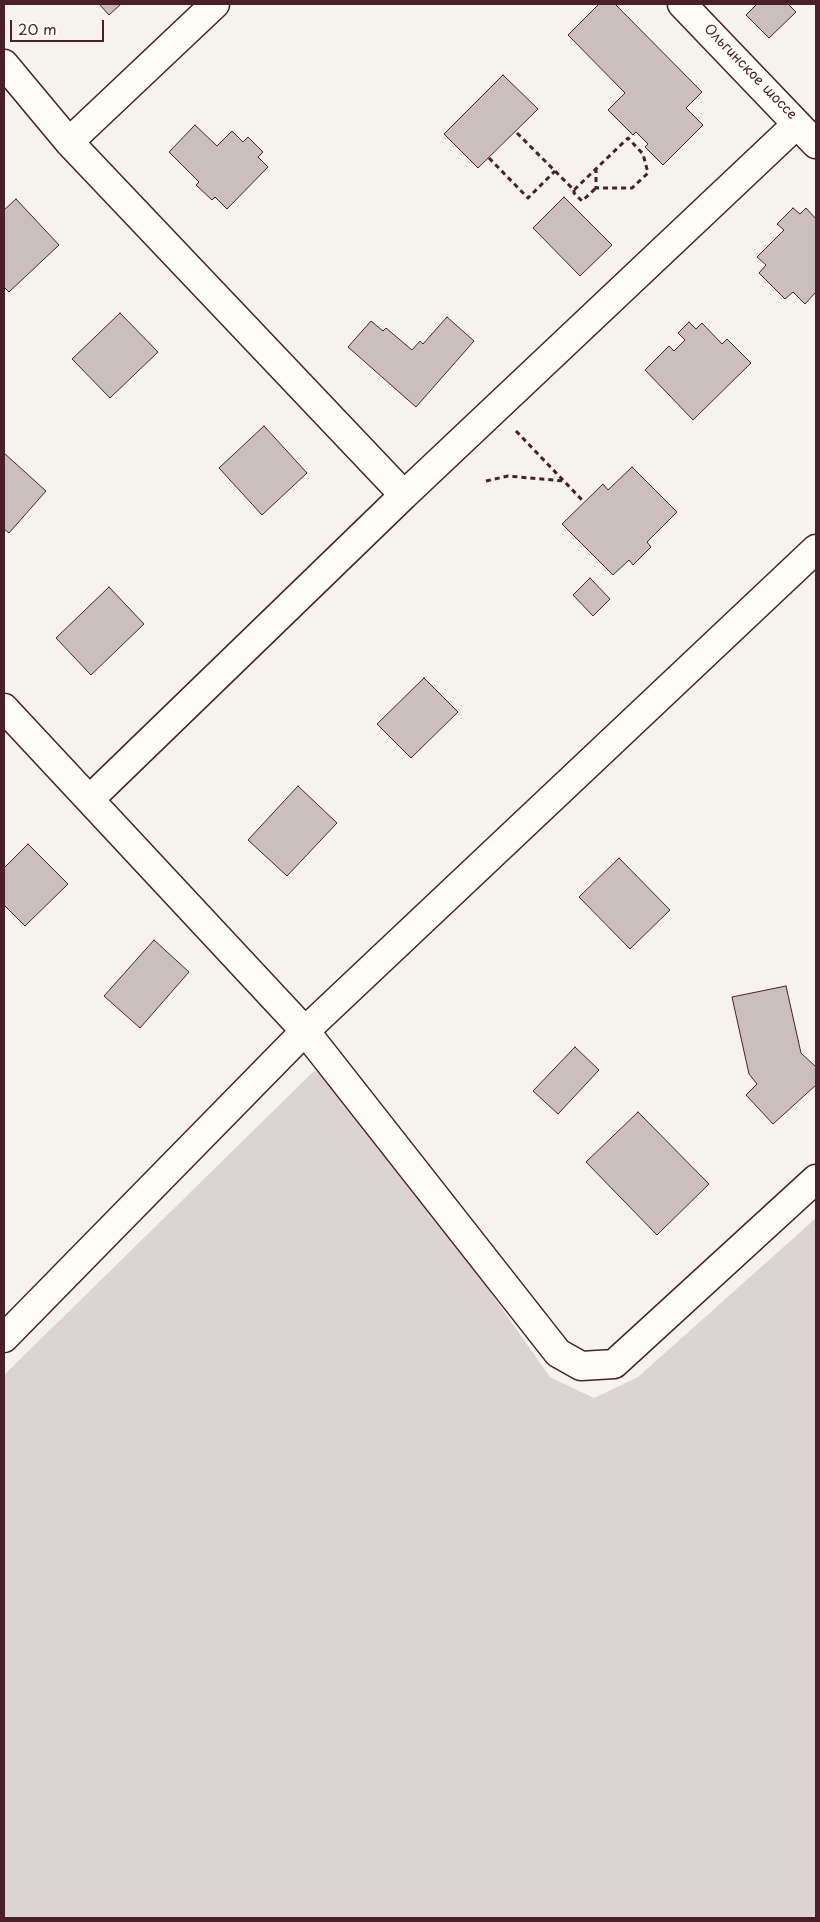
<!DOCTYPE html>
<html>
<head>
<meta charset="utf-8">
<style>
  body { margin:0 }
  #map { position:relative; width:820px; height:1922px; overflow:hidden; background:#f6f3ef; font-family:"Playpen Sans",sans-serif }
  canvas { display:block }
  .frame { position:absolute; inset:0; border:5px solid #4a1f2b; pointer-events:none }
  .scale { position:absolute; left:10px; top:20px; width:94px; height:22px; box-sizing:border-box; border:2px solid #4a1f2b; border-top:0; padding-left:6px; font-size:15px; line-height:18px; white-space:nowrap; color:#4a1f2b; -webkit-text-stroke:4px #fdfcf7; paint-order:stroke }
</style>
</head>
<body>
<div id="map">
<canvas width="820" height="1922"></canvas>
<div class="frame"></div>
<div class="scale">20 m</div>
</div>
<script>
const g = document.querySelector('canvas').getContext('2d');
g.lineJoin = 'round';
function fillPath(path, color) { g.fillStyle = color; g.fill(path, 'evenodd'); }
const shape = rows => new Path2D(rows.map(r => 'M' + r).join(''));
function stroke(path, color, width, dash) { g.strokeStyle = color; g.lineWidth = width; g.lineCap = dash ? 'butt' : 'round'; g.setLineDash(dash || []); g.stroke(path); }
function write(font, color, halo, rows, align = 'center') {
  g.font = font + ' "Playpen Sans",sans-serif'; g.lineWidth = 4.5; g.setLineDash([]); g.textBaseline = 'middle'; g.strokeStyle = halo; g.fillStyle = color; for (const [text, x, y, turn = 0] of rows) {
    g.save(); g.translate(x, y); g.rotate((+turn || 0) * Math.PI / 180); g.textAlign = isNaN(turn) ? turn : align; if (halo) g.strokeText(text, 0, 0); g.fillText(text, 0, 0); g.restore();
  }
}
const green = shape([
  [314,1071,343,1083,550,1377,594,1398,638,1377,816,1218,816,1918,4,1918,4,1375]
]);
const building = shape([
  [99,4,121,4,109,15,99,4],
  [599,4,615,4,702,92,686,108,703,125,663,165,645,147,648,144,636,132,633,135,608,110,625,93,568,35,599,4],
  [757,4,788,4,796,12,769,38,746,15,757,4],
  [503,75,538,109,478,168,444,134,503,75],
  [195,125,217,146,232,131,243,142,248,137,263,152,258,157,268,167,227,209,215,197,212,200,196,185,199,182,169,152,195,125],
  [564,197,612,245,580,276,533,228,564,197],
  [16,199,59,245,9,292,4,287,4,210,16,199],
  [793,208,800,214,806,208,816,219,816,292,805,304,793,292,785,299,759,273,766,265,757,257,784,230,777,224,793,208],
  [120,313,158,352,110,398,72,359,120,313],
  [447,317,474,341,416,407,348,347,371,321,383,331,386,328,412,350,420,341,423,344,447,317],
  [689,322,696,329,702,323,722,344,727,339,751,363,693,420,645,370,669,346,674,351,685,340,678,333,689,322],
  [264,426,307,473,262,515,219,468,264,426],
  [4,453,46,491,9,533,4,529,4,453],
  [632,467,677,512,647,542,651,547,633,565,629,560,613,575,562,524,603,484,608,490,632,467],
  [590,578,610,599,593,616,573,595,590,578],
  [109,587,144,624,91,675,56,638,109,587],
  [424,678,458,712,411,758,377,724,424,678],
  [298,786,337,823,287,876,248,840,298,786],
  [28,844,68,884,25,926,4,905,4,868,28,844],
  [619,858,670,910,630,949,579,897,619,858],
  [154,940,189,972,140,1028,104,996,154,940],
  [786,986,801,1053,816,1067,816,1085,773,1124,746,1095,757,1084,749,1074,732,997,786,986],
  [575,1047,599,1070,558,1114,533,1091,575,1047],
  [638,1112,709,1184,657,1235,586,1162,638,1112]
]);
const path = shape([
  [517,133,574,190,628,138,643,154,648,173,632,188,596,188,596,168],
  [489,158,528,198,555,171],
  [574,190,574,193,582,201,596,188],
  [516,431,584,502],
  [486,481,508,476,564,481]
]);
const minor = shape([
  [682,4,816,144],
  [4,64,69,142,404,495,90,799],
  [69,142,215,4],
  [404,495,797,124],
  [4,708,305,1031,558,1353,581,1366,614,1364,816,1179],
  [4,1338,305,1031,816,549]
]);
const streetNames = [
  ["Ольгинское шоссе",750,72,46]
];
fillPath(green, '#dcd4d2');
fillPath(building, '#cbbfbe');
stroke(building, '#4a1f2b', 1);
stroke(minor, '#4a1f2b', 31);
stroke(path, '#4a1f2b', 3, [5, 4]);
stroke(minor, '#fdfcf7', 28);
write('14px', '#4a1f2b', '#fdfcf7', streetNames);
</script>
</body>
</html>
